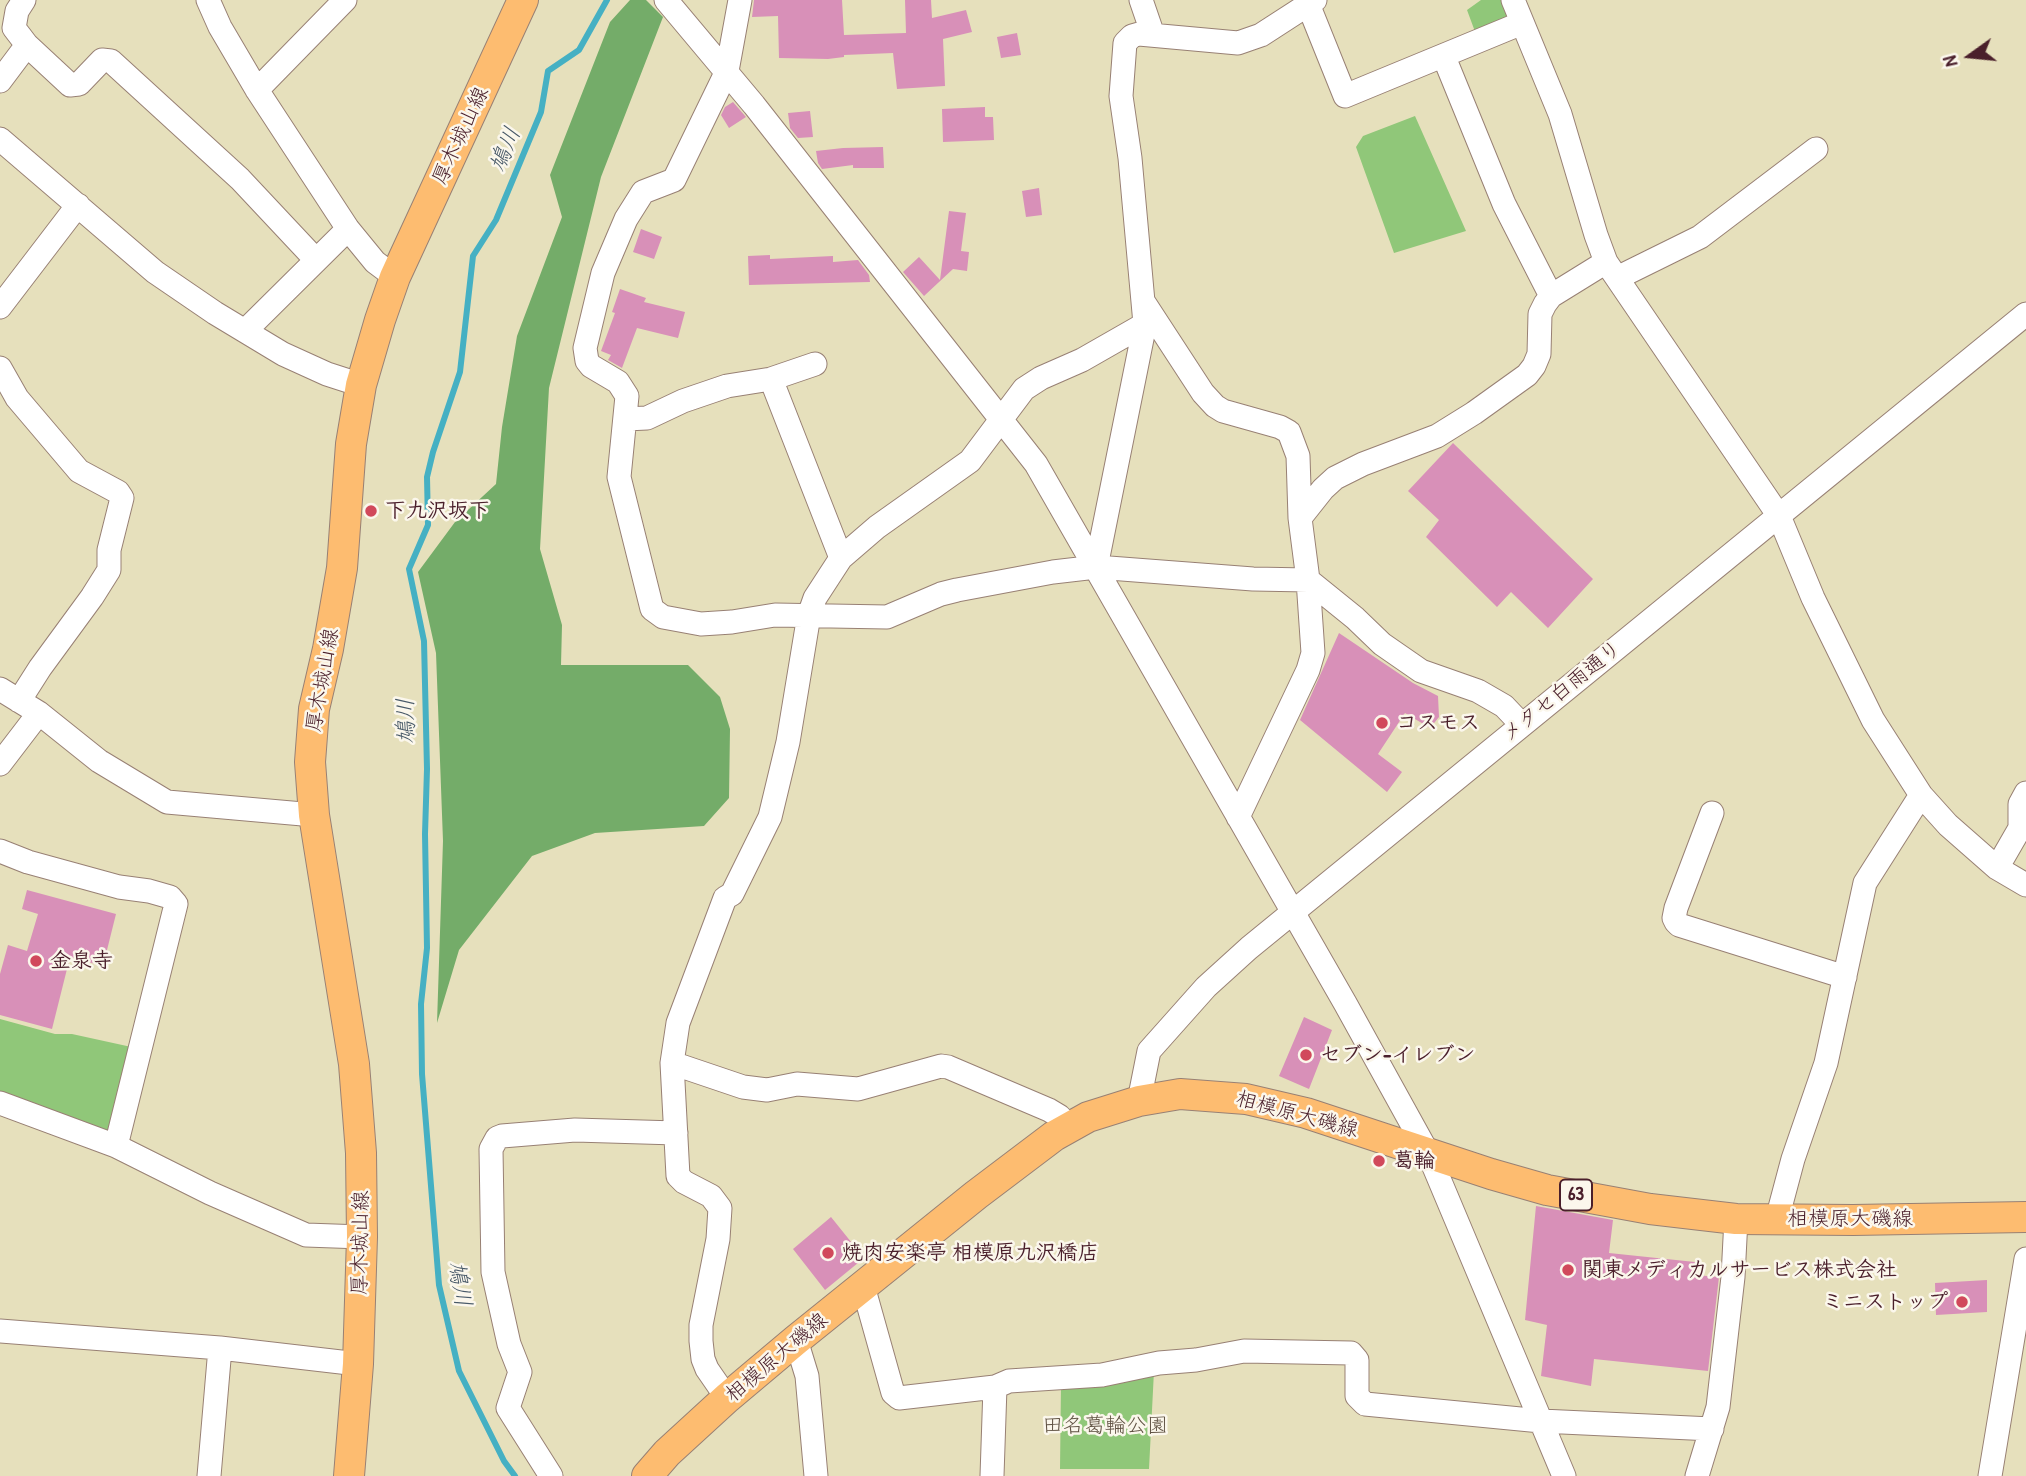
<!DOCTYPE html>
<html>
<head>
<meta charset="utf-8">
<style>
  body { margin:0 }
  #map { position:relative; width:2026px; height:1476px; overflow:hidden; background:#e6e0bc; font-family:"Patrick Hand",sans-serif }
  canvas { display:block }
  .north { position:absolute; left:1935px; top:21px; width:70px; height:70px; -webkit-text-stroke:5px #fbf7ec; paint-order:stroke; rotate:255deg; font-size:19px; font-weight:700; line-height:28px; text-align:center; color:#4a1f2b }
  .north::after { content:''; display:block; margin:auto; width:24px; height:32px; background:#4a1f2b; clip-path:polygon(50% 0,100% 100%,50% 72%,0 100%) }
</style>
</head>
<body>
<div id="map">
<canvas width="2026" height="1476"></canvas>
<div class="north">N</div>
</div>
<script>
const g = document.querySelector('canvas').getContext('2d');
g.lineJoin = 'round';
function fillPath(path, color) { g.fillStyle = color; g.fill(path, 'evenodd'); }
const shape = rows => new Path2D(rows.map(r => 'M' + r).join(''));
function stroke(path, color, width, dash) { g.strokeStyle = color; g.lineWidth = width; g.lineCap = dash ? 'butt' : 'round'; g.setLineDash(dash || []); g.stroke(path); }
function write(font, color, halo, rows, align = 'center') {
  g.font = font + ' "Patrick Hand","Klee One",sans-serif'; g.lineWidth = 5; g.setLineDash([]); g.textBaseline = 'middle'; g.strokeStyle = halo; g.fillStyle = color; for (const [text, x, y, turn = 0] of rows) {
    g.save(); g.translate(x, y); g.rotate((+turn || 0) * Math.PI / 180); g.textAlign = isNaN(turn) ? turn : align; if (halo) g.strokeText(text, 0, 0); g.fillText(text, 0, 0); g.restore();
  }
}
const green = shape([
  [1481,0,1506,0,1515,20,1477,37,1467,10],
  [1415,116,1466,231,1394,253,1356,147,1363,136],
  [0,1019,55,1034,72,1034,136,1048,113,1134,0,1095],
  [1154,1371,1149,1469,1060,1469,1061,1383]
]);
const forest = shape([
  [630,0,646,0,663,17,601,177,549,388,540,549,562,625,561,665,688,665,720,697,730,729,729,798,704,826,595,833,532,856,459,950,437,1023,443,841,436,653,418,572,455,522,496,484,502,427,517,336,562,217,550,175,610,22]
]);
const stream = shape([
  [515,1476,504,1461,459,1371,439,1285,422,1074,421,1004,427,948,425,834,427,769,424,641,409,569,428,525,427,477,433,452,460,372,473,256,496,220,541,112,548,71,579,50,607,0]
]);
const building = shape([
  [754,0,842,0,844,35,906,33,905,0,931,0,932,18,966,10,972,32,943,39,945,86,897,89,893,53,844,55,844,57,828,59,779,58,778,16,752,17],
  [1017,33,1021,55,1001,58,997,37],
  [733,102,746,117,729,128,721,115,725,107],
  [985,107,985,117,993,117,994,140,943,142,942,109],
  [810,111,813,137,798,138,790,128,788,113],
  [883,147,884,168,853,168,853,165,822,169,818,163,816,151,843,148],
  [1039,188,1042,215,1026,217,1022,191],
  [949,211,966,213,961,251,969,252,967,271,953,269,924,296,903,272,919,257,940,280],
  [641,229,662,237,654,259,633,252],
  [770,255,770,259,833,256,833,262,858,260,869,275,870,282,749,285,748,256],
  [620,289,646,298,644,302,685,312,678,338,637,328,622,368,608,360,611,355,601,351,615,313,612,312],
  [1453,443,1593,579,1548,628,1511,592,1497,607,1426,537,1439,520,1408,491],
  [1339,633,1413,683,1438,696,1439,717,1430,728,1405,713,1378,754,1402,772,1387,792,1300,720],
  [27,890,116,914,103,966,70,957,52,1029,0,1015,0,974,8,945,27,951,38,914,22,909],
  [1304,1017,1332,1030,1309,1089,1279,1076],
  [1536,1206,1613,1220,1609,1253,1695,1262,1695,1275,1719,1277,1708,1371,1594,1359,1591,1386,1541,1376,1547,1325,1525,1320],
  [831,1217,864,1258,825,1290,793,1249],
  [1987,1280,1987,1312,1936,1315,1935,1283]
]);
const minor = shape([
  [208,0,220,27,257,90,348,229,375,262,395,277],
  [666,0,754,105,1036,464,1345,1003,1429,1155,1564,1476],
  [740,0,727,71,674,180,643,192,626,219,603,273,585,348,587,361,591,366,618,382,627,396,619,477,652,609,663,617,701,624,732,622,775,615,887,617,941,594,957,590,1053,572,1096,567,1253,579,1308,580,1313,653,1308,670,1238,817],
  [1141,0,1153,35],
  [1513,0,1560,114,1596,235,1606,262,1779,516,1813,598,1873,720,1921,795,1948,825,1997,868,2026,885],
  [1308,4,1345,96,1522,23],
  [27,45,70,85,79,84,102,60,111,61,240,179,316,260],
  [1444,57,1504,204,1551,296],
  [0,81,27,45,14,28,17,11,24,0],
  [257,90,345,0],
  [0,139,155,272,215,313,283,354,327,374,361,385],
  [1617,278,1700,237,1816,149],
  [1143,301,1203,393,1215,406,1223,411,1280,427,1289,432,1298,456,1300,518],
  [0,307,78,205],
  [246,330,348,229],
  [0,368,17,398,79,471,118,492,122,498,109,550,109,570,92,597,40,668,19,701],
  [771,379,841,558],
  [626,419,647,418,683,401,727,386,771,379,815,364],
  [1096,567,1145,324],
  [0,689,39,713,99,761,167,802,314,815],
  [1522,725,1504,706,1478,691,1421,671,1382,644,1355,618,1308,580,1300,518,1323,489,1335,478,1363,464,1437,436,1474,413,1527,375,1534,366,1539,354,1540,314,1545,304,1551,296,1606,262],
  [0,764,39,713],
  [1712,813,1676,908,1674,918,1676,922,1679,925,1845,977],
  [0,851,28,862,119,887,149,891,170,897,176,904,116,1146],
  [1997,868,2020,828,2020,804,2026,793],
  [672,1063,743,1087,767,1090,797,1084,858,1089,941,1066,948,1067,1049,1110,1059,1116,1070,1127],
  [1139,1101,1149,1051,1206,987,1249,948,2026,314],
  [0,1103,116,1146,210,1193,306,1235,362,1237],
  [1777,1219,1793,1159,1826,1063,1865,883,1921,795],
  [863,1286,893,1393,899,1398,995,1387,1009,1381,1102,1375,1159,1363,1196,1360,1244,1351,1351,1353,1357,1360,1357,1396,1365,1404,1541,1421,1712,1429],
  [0,1331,220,1348,358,1364],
  [796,1340,807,1376,816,1476],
  [727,1398,707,1369,703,1359,701,1341,701,1325,718,1239,720,1208,711,1196,684,1182,678,1176,672,1063,678,1023,725,898,732,894,770,817,788,742,809,615,815,598,841,558,877,527,970,461,1024,389,1041,378,1082,360,1145,324,1130,158,1121,96,1125,43,1132,36,1139,34,1238,43,1261,35,1315,0],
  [209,1476,220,1348],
  [551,1476,508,1408,520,1372,509,1344,493,1272,491,1149,497,1138,502,1136,575,1130,676,1133],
  [992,1476,995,1387],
  [1697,1476,1718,1407,1733,1277,1736,1219],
  [1990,1476,2026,1259]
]);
const major = shape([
  [349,1476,358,1364,362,1237,361,1153,354,1064,314,815,310,762,314,709,328,649,342,568,351,444,361,385,380,320,395,277,523,0],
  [647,1476,667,1453,727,1398,796,1340,976,1195,1054,1136,1088,1117,1139,1101,1180,1094,1246,1099,1306,1113,1491,1174,1547,1190,1650,1209,1736,1219,1853,1220,2026,1217]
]);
const markers = [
  [371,511,7,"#d1495b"],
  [1382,723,7,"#d1495b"],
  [36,961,7,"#d1495b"],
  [1306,1055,7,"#d1495b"],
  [1379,1161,7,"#d1495b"],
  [828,1253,7,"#d1495b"],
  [1568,1270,7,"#d1495b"],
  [1962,1302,7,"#d1495b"]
];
const shields = [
  [1576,1195,32]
];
const shieldNames = [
  ["63",1576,1195]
];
const streetNames = [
  ["厚木城山線",461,136,-65],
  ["厚木城山線",323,680,-80],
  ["メタセ白雨通り",1562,692,-39],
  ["相模原大磯線",1297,1115,15],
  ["相模原大磯線",1850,1219],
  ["厚木城山線",361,1243,-89],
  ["相模原大磯線",777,1358,-40]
];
const poiNames = [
  ["下九沢坂下",385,511],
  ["コスモス",1396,723],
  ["金泉寺",50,961],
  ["セブン-イレブン",1320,1055],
  ["葛輪",1393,1161],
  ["焼肉安楽亭 相模原九沢橋店",842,1253],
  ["関東メディカルサービス株式会社",1582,1270],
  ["ミニストップ",1948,1302,"right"]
];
const parkNames = [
  ["田名葛輪公園",1105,1426]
];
const waterNames = [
  ["鳩川",506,150,-68],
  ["鳩川",407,721,-91],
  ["鳩川",459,1284,81]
];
fillPath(green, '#90c779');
fillPath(forest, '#74ac69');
stroke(stream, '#45b0c3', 6);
fillPath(building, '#d890b8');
stroke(minor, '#988074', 25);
stroke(major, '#988074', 32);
stroke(minor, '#fff', 23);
stroke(major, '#fdbc70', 30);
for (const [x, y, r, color] of markers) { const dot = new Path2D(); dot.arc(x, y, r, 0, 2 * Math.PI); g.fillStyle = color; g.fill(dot); stroke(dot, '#fbf7ec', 2.5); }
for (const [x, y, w] of shields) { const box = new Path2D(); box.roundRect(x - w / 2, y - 15.5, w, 31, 5); g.fillStyle = '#fbf7ec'; g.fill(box); stroke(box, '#4a1f2b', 2); }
write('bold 19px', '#4a1f2b', null, shieldNames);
write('21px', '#4a1f2b', '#fbf7ec', streetNames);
write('bold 21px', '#4a1f2b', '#fbf7ec', poiNames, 'left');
write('21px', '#5f5142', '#fbf7ec', parkNames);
write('italic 23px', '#485968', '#fbf7ec', waterNames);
</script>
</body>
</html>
